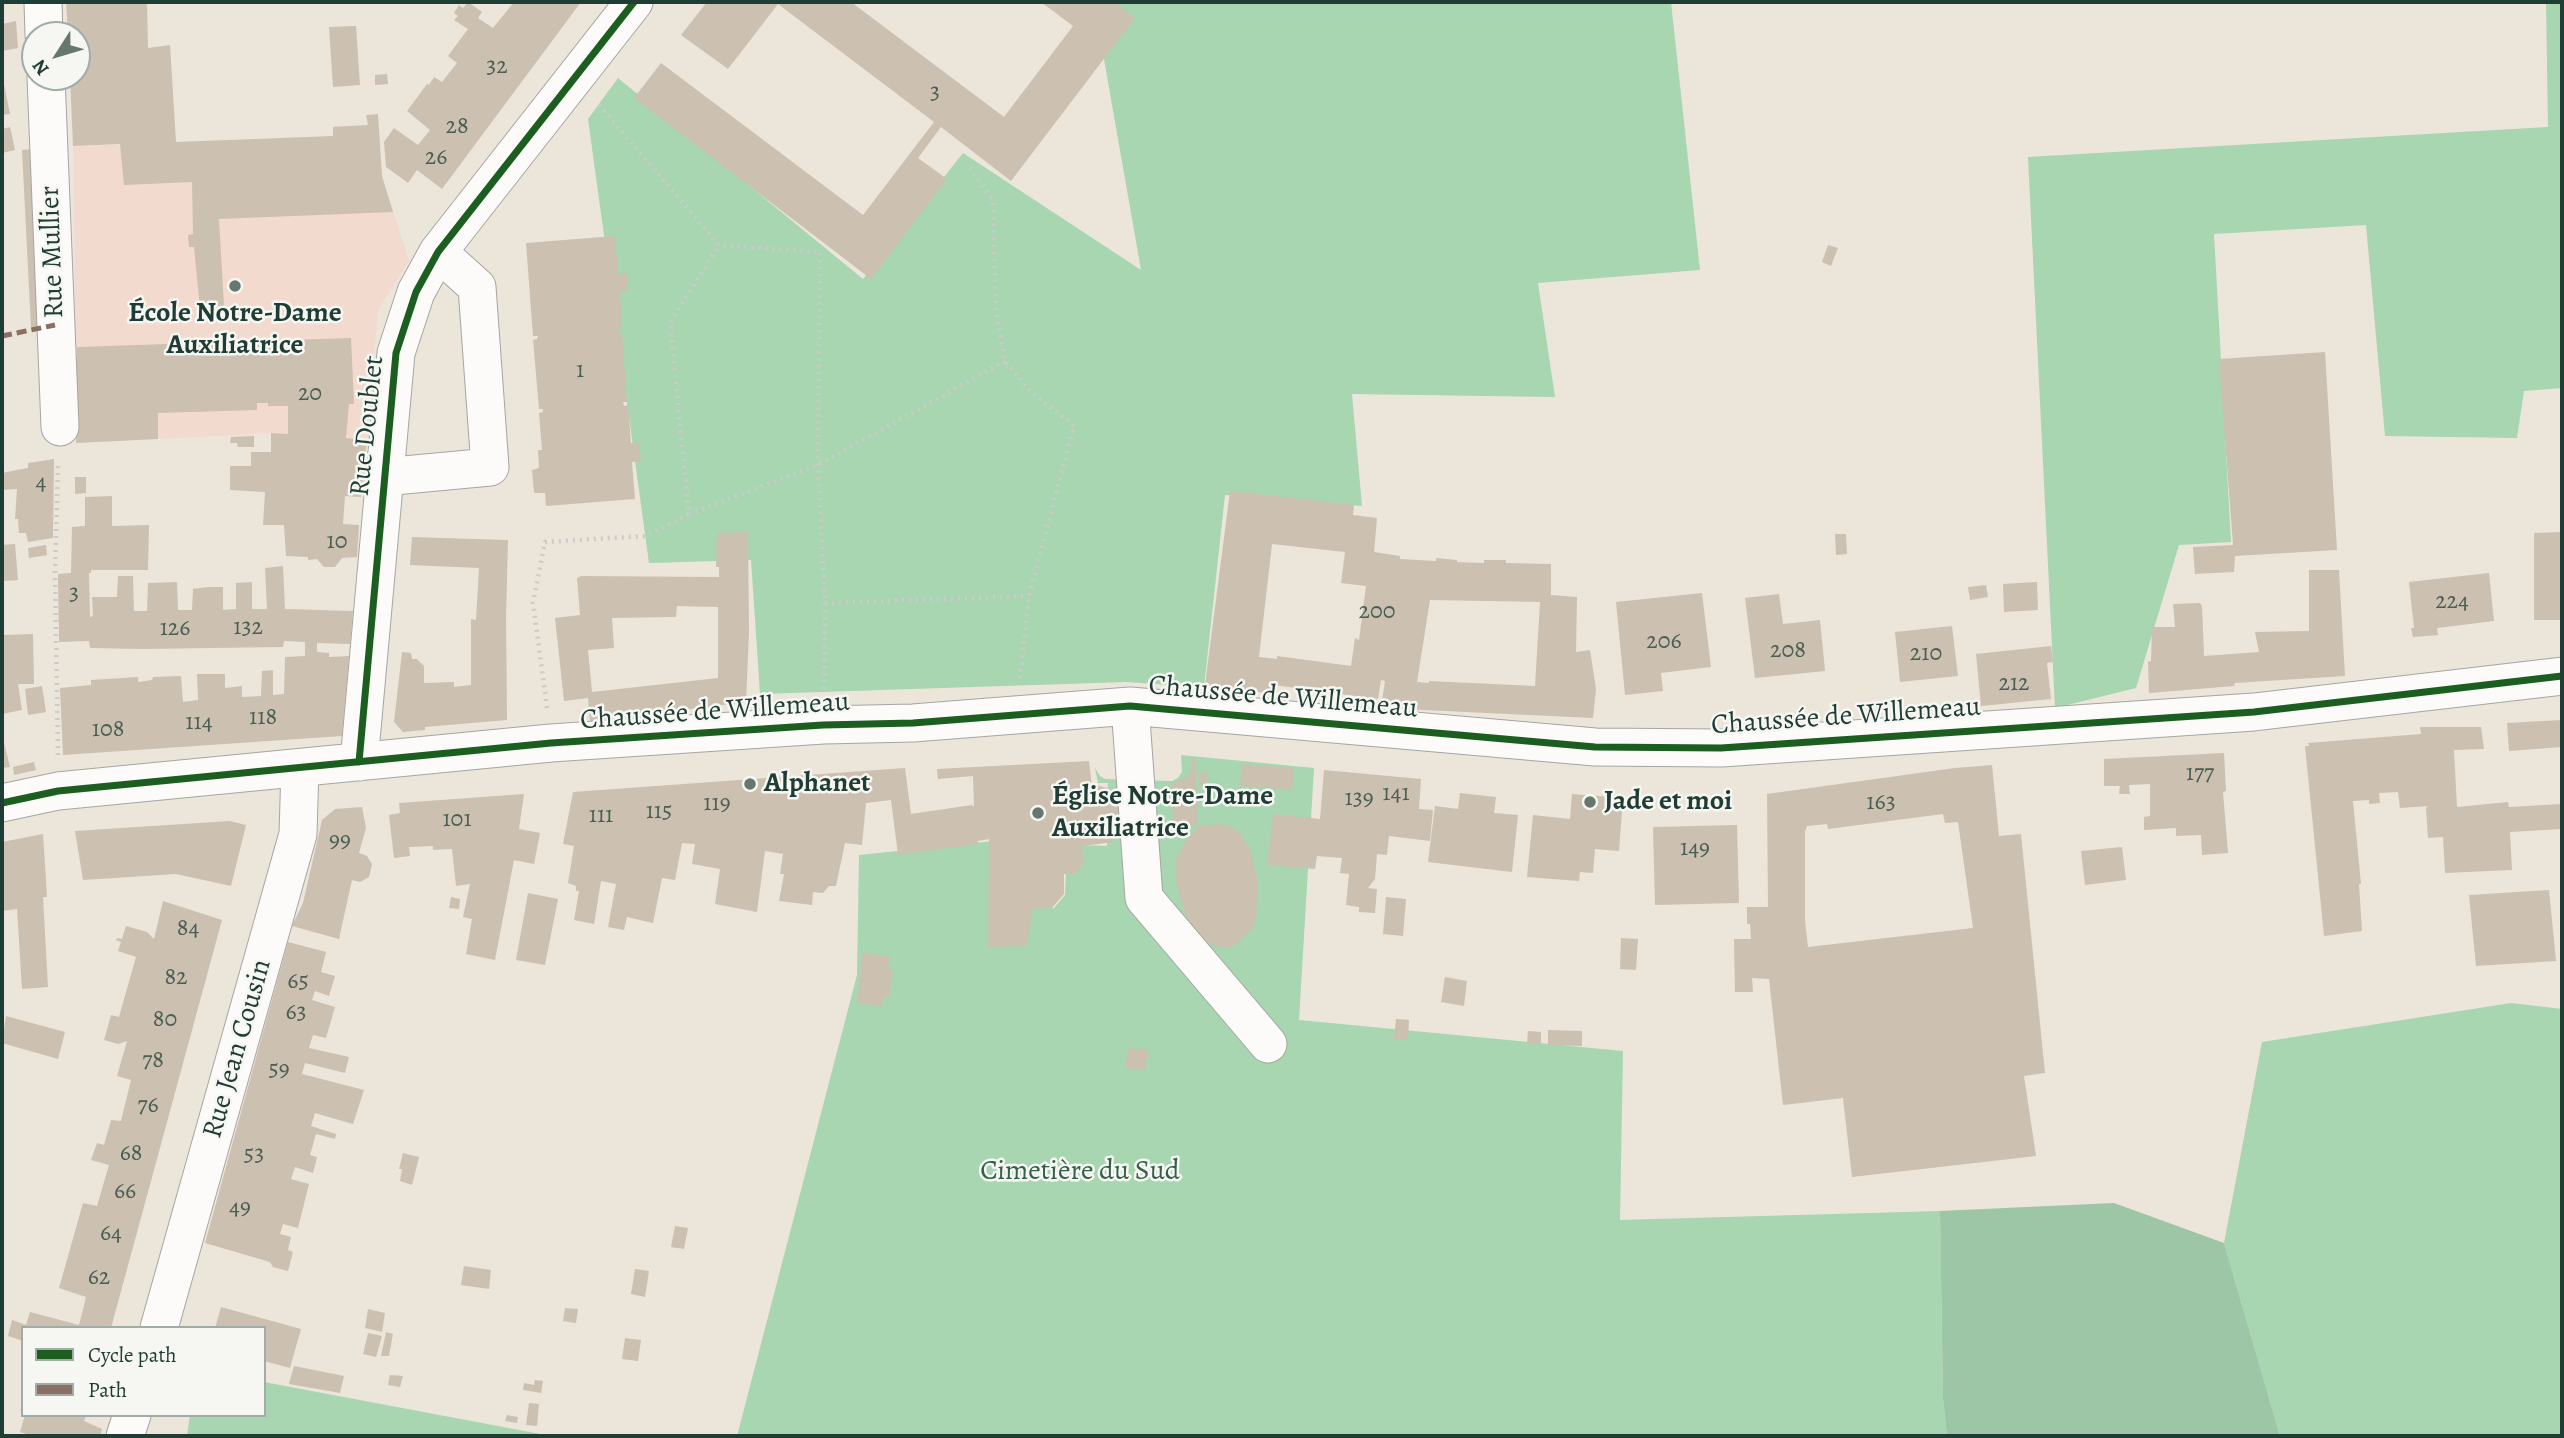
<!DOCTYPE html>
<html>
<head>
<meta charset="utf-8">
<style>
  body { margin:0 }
  #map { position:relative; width:2564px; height:1438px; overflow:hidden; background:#ebe5da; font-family:Alegreya,serif }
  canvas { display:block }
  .frame { position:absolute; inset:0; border:4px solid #1f3d34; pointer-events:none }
  .legend { position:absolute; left:21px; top:1326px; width:245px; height:91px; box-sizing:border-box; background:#f6f6f2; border:2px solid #a0aca6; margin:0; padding:9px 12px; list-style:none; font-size:21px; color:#1f3d34 }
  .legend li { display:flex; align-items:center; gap:14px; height:35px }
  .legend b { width:35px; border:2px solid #a0aca6 }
  .north { position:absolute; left:21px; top:21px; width:70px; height:70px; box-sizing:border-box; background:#f6f6f2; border:2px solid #a0aca6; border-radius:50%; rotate:233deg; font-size:19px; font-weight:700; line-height:28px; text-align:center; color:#1f3d34 }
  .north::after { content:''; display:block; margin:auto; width:24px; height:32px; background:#66786e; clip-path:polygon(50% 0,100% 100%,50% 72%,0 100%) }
</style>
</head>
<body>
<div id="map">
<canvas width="2564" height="1438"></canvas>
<div class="frame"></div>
<ul class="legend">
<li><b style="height:9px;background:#1b5e20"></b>Cycle path</li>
<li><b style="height:9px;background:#8d6e63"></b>Path</li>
</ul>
<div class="north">N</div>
</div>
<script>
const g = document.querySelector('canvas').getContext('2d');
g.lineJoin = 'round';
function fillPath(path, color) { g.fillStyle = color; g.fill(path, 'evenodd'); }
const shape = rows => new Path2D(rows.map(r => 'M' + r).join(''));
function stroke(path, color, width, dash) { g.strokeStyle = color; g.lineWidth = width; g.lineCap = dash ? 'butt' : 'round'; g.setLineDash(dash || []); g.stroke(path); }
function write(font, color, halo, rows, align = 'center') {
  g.font = font + ' Alegreya,serif'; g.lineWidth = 5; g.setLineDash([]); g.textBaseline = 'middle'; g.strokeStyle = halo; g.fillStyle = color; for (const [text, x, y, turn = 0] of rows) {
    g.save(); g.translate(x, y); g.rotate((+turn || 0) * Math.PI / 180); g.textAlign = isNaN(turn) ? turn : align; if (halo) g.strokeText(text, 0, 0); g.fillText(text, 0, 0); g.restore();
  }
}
const built = shape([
  [378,125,382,176,409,261,378,310,367,439,271,433,77,443,73,146,334,137,334,126]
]);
const green = shape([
  [1094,2,1671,2,1700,270,1538,283,1555,397,1352,394,1362,506,1225,495,1204,687,1126,682,760,694,751,560,649,563,588,119,618,78,863,279,963,153,1141,270],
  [2546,2,2562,2,2562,388,2524,391,2517,438,2385,436,2366,225,2214,234,2231,542,2179,545,2136,688,2055,708,2028,157,2548,127],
  [1181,755,1314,768,1299,1020,1623,1051,1620,1220,1940,1211,1943,1399,1947,1436,737,1436,857,975,859,855,994,841,1033,907,1054,908,1065,895,1066,871,1080,845,1107,846,1109,828,1122,801,1116,795,1107,794,1108,783,1098,783,1095,768,1100,776,1105,779,1172,781,1178,778,1182,772],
  [2511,1003,2562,1009,2562,1436,2280,1436,2224,1243,2262,1042],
  [264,1382,551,1436,187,1436,190,1415,264,1415]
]);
const forest = shape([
  [2114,1203,2224,1243,2280,1436,1947,1436,1943,1399,1940,1211]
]);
const building = shape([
  [66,2,147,2,148,48,170,45,176,142,333,136,333,127,368,125,366,115,378,114,382,176,393,212,219,219,224,306,200,308,194,247,189,247,188,235,193,234,192,182,124,185,120,144,73,146,70,77,77,77,77,35,68,35],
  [468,2,482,12,478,18,493,28,514,2,581,2,442,189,417,170,408,183,386,167,384,142,394,128,418,145,430,130,407,111,427,84,429,85,434,77,442,82,457,63,448,56,468,29,454,20,458,16,454,13,459,5,463,8],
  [707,2,851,2,1004,117,1073,26,1041,2,1115,2,1135,18,1011,181,941,127,918,158,947,179,871,279,634,98,661,63,863,215,934,122,778,4,728,69,681,35],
  [16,21,18,48,2,51,2,24],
  [356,26,360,85,333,87,329,27],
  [2,74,10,114,2,115],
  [387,74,388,84,375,85,375,75],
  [10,127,15,150,2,153,2,129],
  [42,148,50,326,31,328,22,150],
  [615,236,618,274,627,273,628,291,620,292,622,329,618,329,618,333,622,333,627,402,623,402,624,406,628,405,631,443,639,443,641,461,632,462,635,499,546,506,545,493,534,493,532,470,539,468,538,450,542,450,539,413,543,412,543,409,539,409,533,340,537,339,538,336,533,336,526,243],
  [1828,245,1838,248,1831,266,1822,262],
  [351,338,354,404,349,404,346,438,367,440,361,497,345,496,343,524,359,525,357,557,342,558,335,567,324,567,317,559,308,560,308,557,286,556,284,525,263,525,265,492,230,490,230,466,251,466,251,452,271,452,271,433,288,434,288,406,268,406,268,403,257,403,257,410,158,413,158,439,76,443,77,347],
  [2325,352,2337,550,2235,556,2234,572,2195,574,2193,547,2233,545,2219,359],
  [254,436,254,447,238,447,237,443,230,443,231,437],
  [54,459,53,538,28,542,26,533,19,533,18,519,15,519,17,489,2,490,2,473,28,468,28,463],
  [75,477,86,477,86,493,75,494],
  [1230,491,1354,505,1353,515,1377,518,1374,552,1400,556,1400,559,1436,561,1436,558,1457,560,1457,562,1484,563,1484,560,1506,560,1506,563,1551,564,1551,595,1577,597,1576,652,1590,650,1596,689,1593,718,1381,708,1385,681,1381,680,1378,699,1274,685,1273,694,1205,685],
  [1272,544,1345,552,1341,583,1366,586,1359,640,1355,638,1351,666,1277,656,1277,659,1259,657],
  [1430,600,1540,602,1535,686,1429,681,1429,683,1417,682],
  [112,496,112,526,149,525,148,570,91,570,91,573,89,573,90,617,93,616,92,597,117,597,118,576,133,576,134,611,147,611,148,583,177,582,178,610,192,610,193,589,209,587,223,587,223,610,236,609,236,583,252,582,252,609,267,609,265,568,283,566,285,609,353,611,350,644,317,643,317,652,329,653,329,657,349,656,342,736,63,755,60,688,91,685,91,680,138,677,138,682,152,680,153,677,181,676,183,702,198,700,197,674,225,674,225,688,242,686,242,697,261,696,262,671,273,670,273,695,284,694,285,657,305,656,305,642,284,641,283,647,142,649,90,648,89,641,59,642,58,574,71,573,72,527,85,526,85,497],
  [748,532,749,632,746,702,590,722,588,698,564,701,555,618,580,615,577,578,581,576,719,577,719,567,716,567,717,533],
  [677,606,718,607,718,678,592,692,588,650,614,648,612,618,676,617],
  [2562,532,2562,620,2534,620,2534,533],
  [1835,534,1846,534,1847,554,1836,555],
  [412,537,508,540,506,617,507,720,425,727,425,730,403,732,394,722,402,652,411,653,412,659,417,659,424,666,424,683,454,682,454,687,471,685,471,619,476,620,479,568,410,565],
  [15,544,18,580,2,581,2,545],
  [46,545,47,555,29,558,28,548],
  [2309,570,2339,570,2345,676,2235,683,2234,686,2149,693,2148,662,2151,661,2152,627,2175,627,2173,604,2200,603,2202,606,2204,656,2259,652,2255,632,2309,631],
  [2489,573,2494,621,2437,628,2438,635,2413,637,2411,628,2414,628,2409,582],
  [2037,582,2038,610,2004,612,2003,584],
  [1986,585,1988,597,1970,600,1968,587],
  [1702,593,1711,667,1661,673,1663,691,1625,695,1616,602],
  [1779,594,1783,624,1820,620,1825,671,1755,678,1745,598],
  [1952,626,1958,676,1900,682,1895,632],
  [33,634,34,684,18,684,22,710,2,714,2,635],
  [2051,646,2053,662,2047,663,2051,699,1981,706,1976,654],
  [42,686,46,712,28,715,25,689],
  [2562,720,2562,747,2509,751,2507,723],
  [2420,727,2481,727,2484,749,2454,750,2457,807,2508,802,2509,807,2562,804,2562,829,2510,832,2512,870,2445,873,2443,837,2428,838,2426,808,2428,806,2400,808,2398,792,2379,793,2380,803,2369,804,2369,800,2353,801,2361,884,2359,884,2362,931,2324,936,2305,746,2309,746,2308,743,2421,734],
  [2,735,10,767,2,768],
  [2224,753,2226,791,2223,792,2228,853,2202,855,2201,835,2176,836,2176,828,2144,830,2144,817,2150,816,2150,784,2129,785,2130,794,2119,794,2120,786,2104,786,2104,759],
  [1195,758,1198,826,1173,827,1172,784,1188,776,1191,769,1192,759],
  [1089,761,1092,787,1096,785,1112,789,1113,799,1121,801,1125,827,1114,832,1114,842,1082,846,1084,866,1081,866,1077,873,1064,874,1064,894,1052,908,1032,909,1027,946,988,947,989,839,978,841,978,844,898,855,891,800,866,803,862,845,845,843,836,886,829,886,823,893,813,892,812,905,779,901,784,874,780,874,783,854,765,851,757,912,715,904,720,869,692,864,695,844,682,843,675,880,662,878,653,923,627,917,624,930,608,927,616,884,601,881,594,924,574,920,579,891,576,891,576,886,568,883,574,846,563,844,573,792,905,768,911,814,972,805,974,807,973,776,938,779,937,769],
  [34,762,36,770,14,775,13,767],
  [1242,764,1294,768,1292,790,1240,786],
  [1992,765,1999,836,2021,834,2045,1073,2024,1076,2036,1156,1852,1177,1843,1098,1783,1105,1769,979,1752,978,1753,992,1735,992,1734,939,1751,939,1750,924,1747,924,1747,907,1768,907,1767,794,1955,768],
  [1943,814,1945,823,1958,822,1973,928,1808,947,1805,920,1805,831,1807,826,1827,824,1828,829],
  [1324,770,1421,779,1419,809,1433,810,1430,841,1389,836,1387,855,1377,854,1375,879,1368,888,1377,889,1375,913,1359,912,1359,907,1346,905,1349,874,1340,873,1342,858,1317,856,1315,869,1267,865,1273,814,1320,819],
  [1207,772,1207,784,1199,785,1198,773],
  [1460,793,1496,797,1494,813,1518,815,1512,872,1428,862,1435,806,1458,809],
  [524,794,519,829,540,833,534,864,514,860,495,960,466,954,472,919,463,917,470,884,456,886,452,849,433,850,433,846,409,847,410,856,394,858,389,815,400,813,399,803],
  [1572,794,1623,798,1619,851,1595,849,1593,873,1580,872,1579,881,1527,877,1533,815,1570,819],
  [362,807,366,828,359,853,367,856,372,864,369,877,360,882,352,880,339,939,292,926,303,903,322,820,335,809],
  [230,821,246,825,231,886,176,874,83,880,75,831],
  [1219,824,1229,826,1240,833,1251,852,1258,884,1256,920,1251,930,1231,948,1218,947,1199,939,1188,923,1176,882,1176,860,1185,842,1199,826],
  [1737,825,1739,903,1655,905,1653,827],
  [43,834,47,897,43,897,48,987,22,989,17,909,2,911,2,842],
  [2122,847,2126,880,2085,885,2081,851],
  [2549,890,2556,961,2476,966,2469,895],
  [528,893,558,899,545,965,516,960],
  [451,897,460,899,459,909,449,908],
  [1386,897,1406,899,1403,936,1383,934],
  [163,901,222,920,111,1328,23,1328,23,1341,8,1336,12,1320,26,1325,30,1312,79,1325,86,1297,59,1288,83,1203,97,1206,109,1165,91,1160,97,1143,104,1145,111,1120,121,1121,131,1080,117,1076,127,1041,118,1044,104,1040,111,1015,119,1017,136,957,118,951,121,942,116,940,117,938,122,939,126,926,147,932,154,939],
  [1621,938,1638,939,1636,970,1620,969],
  [288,942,326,952,321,972,335,976,329,996,315,991,312,1000,335,1007,326,1038,313,1035,309,1048,349,1057,345,1073,305,1063,302,1074,364,1090,353,1124,315,1113,311,1126,336,1134,335,1139,316,1134,310,1155,317,1157,313,1173,295,1167,291,1179,309,1184,298,1228,283,1224,280,1234,291,1237,288,1250,293,1252,288,1271,273,1267,270,1262,205,1243],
  [862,953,890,956,888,968,893,969,889,997,883,996,882,1007,857,1003],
  [1445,977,1467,981,1464,1006,1441,1002],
  [6,1016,65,1032,58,1059,2,1043],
  [1396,1019,1409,1020,1408,1039,1394,1039],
  [1548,1030,1582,1031,1582,1046,1548,1045],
  [1528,1031,1541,1032,1541,1044,1527,1044],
  [1128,1048,1148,1050,1145,1070,1125,1068],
  [403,1153,419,1157,412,1185,400,1181,402,1169,399,1169],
  [675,1226,688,1228,684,1249,671,1247],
  [464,1266,491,1270,489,1289,461,1285],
  [635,1269,649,1271,645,1297,631,1294],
  [221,1307,301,1329,290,1368,264,1361,264,1328,215,1328],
  [565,1308,578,1309,576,1323,563,1321],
  [368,1309,385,1313,382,1332,365,1328],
  [386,1332,393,1334,389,1356,381,1356],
  [368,1333,382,1336,376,1357,363,1354],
  [625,1338,641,1340,638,1361,622,1359],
  [294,1366,344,1376,340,1393,289,1384],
  [390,1375,403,1376,400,1387,388,1385],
  [535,1380,543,1381,541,1393,523,1390,524,1383,534,1385],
  [529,1403,539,1404,537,1426,526,1425],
  [25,1415,86,1415,84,1421,102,1429,100,1436,32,1436,20,1432],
  [507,1415,518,1417,517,1423,505,1421]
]);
const path = shape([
  [599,105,719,245,820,252,818,465,825,603,824,689],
  [970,168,993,201,996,310,1005,361,1030,391,1074,426,1029,596,1020,679],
  [689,514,818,465,1005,361],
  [825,603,1029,596],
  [547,708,533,603,545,542,645,536,689,514,670,323,719,245],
  [58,755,55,573,58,463]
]);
const minor = shape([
  [43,2,44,35],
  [46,77,60,427],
  [383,477,490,467,477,287,438,252],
  [1130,706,1144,898,1268,1044],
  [359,762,396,353,416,292,438,252,634,2],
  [2,803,58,791,551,743,823,725,913,723,1130,706,1595,747,1721,748,2254,712,2562,676],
  [159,1328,298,834,300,768],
  [125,1436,132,1415]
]);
const quiet = shape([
  [2,336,55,325]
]);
const cycleway = shape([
  [359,762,396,353,416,292,438,252,634,2],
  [2,803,58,791,551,743,823,725,913,723,1130,706,1595,747,1721,748,2254,712,2562,676]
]);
const markers = [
  [235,286,7,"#66786e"],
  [750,784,7,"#66786e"],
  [1590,802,7,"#66786e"],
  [1038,813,7,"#66786e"]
];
const numberNames = [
  ["32",497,67],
  ["3",935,93],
  ["28",457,127],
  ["26",436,158],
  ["1",580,371],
  ["20",310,394],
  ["4",41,483],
  ["10",337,542],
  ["3",74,594],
  ["224",2452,602],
  ["200",1377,612],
  ["132",248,628],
  ["126",175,629],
  ["206",1664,642],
  ["208",1788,651],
  ["210",1926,654],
  ["212",2014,684],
  ["118",263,718],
  ["114",199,723],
  ["108",108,730],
  ["177",2200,774],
  ["141",1396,794],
  ["139",1359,799],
  ["163",1881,803],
  ["119",717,804],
  ["115",659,812],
  ["111",601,816],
  ["101",457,820],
  ["99",340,841],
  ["149",1695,849],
  ["84",188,929],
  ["82",176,978],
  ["65",298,982],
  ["63",296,1013],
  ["80",165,1020],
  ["78",153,1061],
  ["59",279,1070],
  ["76",148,1106],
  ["68",131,1154],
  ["53",254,1155],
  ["66",125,1192],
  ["49",240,1208],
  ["64",111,1234],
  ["62",99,1278]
];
const streetNames = [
  ["Rue Mullier",53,252,-92],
  ["Rue Doublet",368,426,-84],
  ["Chaussée de Willemeau",1283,698,5],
  ["Chaussée de Willemeau",715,712,-4],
  ["Chaussée de Willemeau",1846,717,-4],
  ["Rue Jean Cousin",238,1049,-74]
];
const poiNames = [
  ["École Notre-Dame",235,314,"center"],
  ["Auxiliatrice",235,346,"center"],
  ["Alphanet",764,784],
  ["Église Notre-Dame",1052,797],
  ["Auxiliatrice",1052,829],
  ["Jade et moi",1604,802]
];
const parkNames = [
  ["Cimetière du Sud",1080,1172]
];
fillPath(built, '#f2dacf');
fillPath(green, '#a7d6b1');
fillPath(forest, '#9cc6a5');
fillPath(building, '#ccc0b1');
stroke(minor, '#a6a69f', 39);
stroke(path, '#cbccc8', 4.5, [2, 5]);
stroke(minor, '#fcfbf9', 37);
stroke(quiet, '#8d6e63', 5, [10, 5]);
stroke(cycleway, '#1b5e20', 7);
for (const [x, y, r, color] of markers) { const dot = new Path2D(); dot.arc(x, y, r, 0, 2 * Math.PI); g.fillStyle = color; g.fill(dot); stroke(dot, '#f6f6f2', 2.5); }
write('24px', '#4a5e53', null, numberNames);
write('28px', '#1f3d34', '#f6f6f2', streetNames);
write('bold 28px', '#1f3d34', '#f6f6f2', poiNames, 'left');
write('28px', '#33604b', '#f6f6f2', parkNames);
</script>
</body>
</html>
